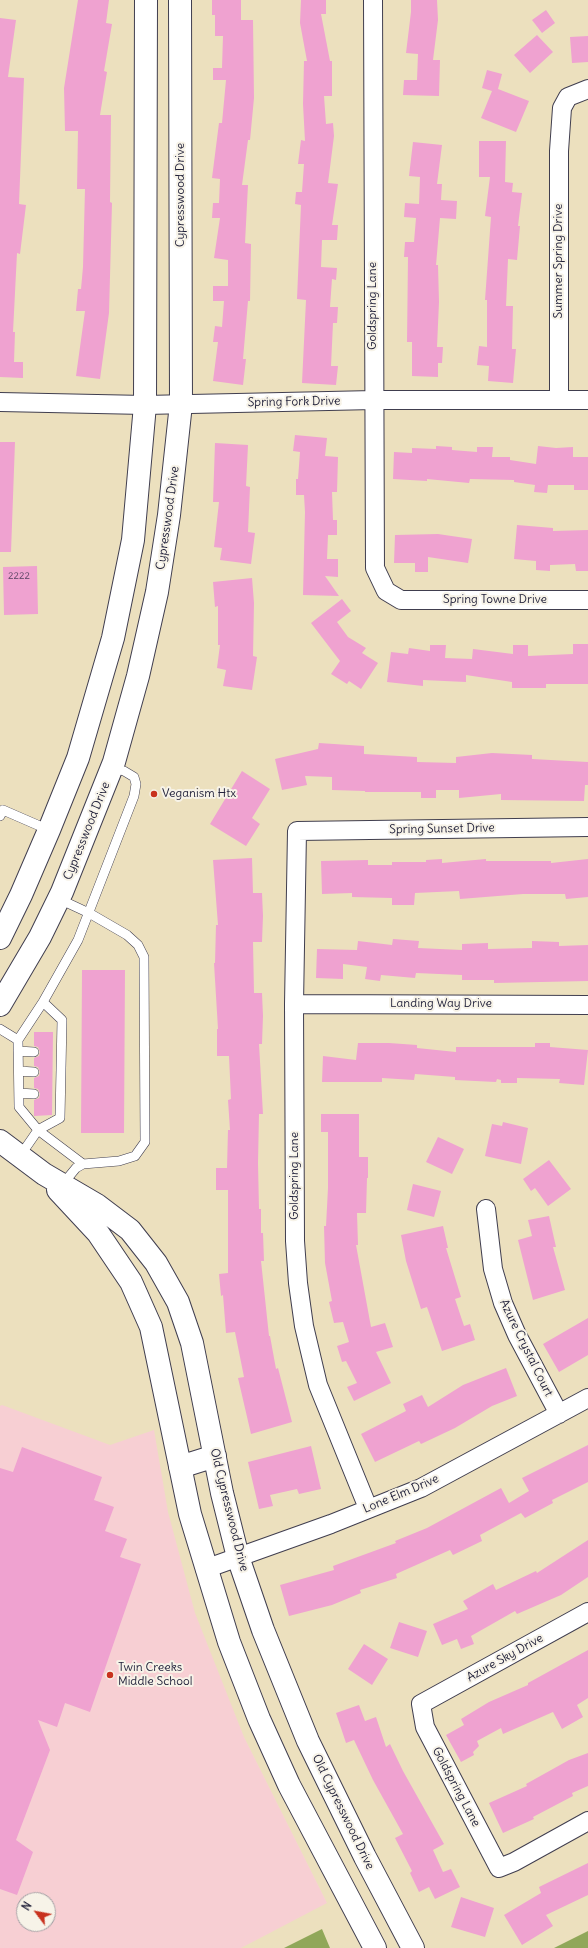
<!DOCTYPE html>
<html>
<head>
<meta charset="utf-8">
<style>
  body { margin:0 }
  #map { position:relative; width:588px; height:1948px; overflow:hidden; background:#ece0be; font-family:Delius,sans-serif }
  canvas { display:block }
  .north { position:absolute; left:16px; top:1892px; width:40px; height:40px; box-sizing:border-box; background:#f7f3e8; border:1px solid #a29fa3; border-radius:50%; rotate:302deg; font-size:11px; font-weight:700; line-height:16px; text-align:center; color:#22223b }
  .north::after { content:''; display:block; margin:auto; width:14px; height:18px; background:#c8321e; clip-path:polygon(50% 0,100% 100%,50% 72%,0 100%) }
</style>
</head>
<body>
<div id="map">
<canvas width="588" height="1948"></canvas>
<div class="north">N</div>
</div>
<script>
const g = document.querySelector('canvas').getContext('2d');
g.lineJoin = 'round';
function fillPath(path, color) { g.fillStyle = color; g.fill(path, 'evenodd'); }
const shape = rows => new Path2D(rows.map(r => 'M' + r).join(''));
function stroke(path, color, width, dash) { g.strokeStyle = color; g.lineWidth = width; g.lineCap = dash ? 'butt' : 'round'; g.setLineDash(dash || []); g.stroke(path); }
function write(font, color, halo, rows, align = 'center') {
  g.font = font + ' Delius,sans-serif'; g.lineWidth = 4; g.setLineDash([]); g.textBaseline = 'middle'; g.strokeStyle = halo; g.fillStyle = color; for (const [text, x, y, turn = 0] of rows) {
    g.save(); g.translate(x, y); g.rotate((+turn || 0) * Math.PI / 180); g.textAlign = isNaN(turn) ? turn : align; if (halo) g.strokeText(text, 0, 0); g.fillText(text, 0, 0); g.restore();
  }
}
const built = shape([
  [2,1405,110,1445,154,1430,168,1512,195,1613,244,1737,327,1903,241,1948,0,1948,0,1406],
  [24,1900,48,1900,48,1924,24,1924]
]);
const forest = shape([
  [322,1929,330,1948,284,1948],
  [588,1931,588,1948,554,1948]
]);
const building = shape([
  [78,0,109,0,106,23,112,24,104,71,107,72,100,115,111,115,110,202,112,203,109,313,100,379,76,376,85,311,76,311,78,289,81,289,83,267,85,189,77,189,78,131,65,131,64,88],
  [212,0,241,0,241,20,253,20,254,98,250,140,248,140,242,185,248,185,245,243,251,244,250,301,248,301,243,359,246,359,243,385,213,381,218,342,213,342,215,326,222,327,224,301,213,301,213,286,228,286,228,260,214,258,220,218,212,218,213,203,219,203,220,179,212,178,219,123,222,123,226,80,213,80,213,68,222,68,223,36,215,36,215,15,212,15],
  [301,0,326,0,326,14,321,14,330,61,332,61,332,96,324,96,326,124,333,123,334,136,328,183,338,184,332,225,338,225,337,240,322,240,321,267,337,268,336,280,332,279,330,307,338,307,337,323,333,323,331,366,338,366,336,385,302,383,306,300,297,299,301,205,295,204,296,192,302,192,304,164,298,164,301,140,305,141,303,104,304,61,307,61,300,23],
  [411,0,437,0,438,20,433,60,440,60,439,96,403,95,404,80,417,80,418,54,406,53,411,12],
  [546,10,555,23,542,33,532,20],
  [0,18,16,20,8,77,24,78,19,204,26,205,20,254,17,253,13,332,15,332,14,362,23,362,23,378,0,377],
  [537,35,553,52,530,73,514,55],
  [588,36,588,62,572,63,570,37],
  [487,70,502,74,498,89,529,101,516,132,481,118,492,91,482,88],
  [479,141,506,141,505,182,513,183,512,192,522,193,518,226,520,226,517,260,508,259,506,306,513,306,512,349,516,349,513,383,488,381,489,366,477,365,479,346,487,347,487,300,485,300,491,217,485,216,490,177,479,177],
  [413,142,442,145,437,184,442,184,441,200,457,201,456,219,440,218,436,265,438,265,439,302,437,347,443,347,442,363,438,363,438,377,412,376,412,342,407,342,408,257,404,257,405,242,414,242,416,218,404,217,405,203,419,204,420,177,409,176],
  [295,435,327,438,325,456,338,457,337,492,332,492,333,520,337,520,337,535,328,535,327,559,338,559,338,577,325,576,339,596,303,595,305,512,304,495,296,495,296,479,298,479,300,452,293,451],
  [0,442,15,442,11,552,0,552],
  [215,443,248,445,246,486,250,487,248,532,255,533,251,564,220,560,222,548,214,547,219,502,213,502],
  [436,446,452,447,452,450,477,452,477,447,493,447,492,457,510,457,510,460,536,464,538,446,556,448,573,447,573,457,588,457,588,490,574,490,574,485,548,485,547,493,534,492,535,485,514,482,514,480,470,479,469,483,427,479,427,481,393,479,394,452,412,453,412,448,436,449],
  [517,525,553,528,553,531,588,530,588,571,576,571,575,564,550,565,550,571,536,570,536,561,514,559],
  [438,534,472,539,468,563,428,557,428,572,415,572,415,563,394,563,395,535],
  [37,566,38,614,4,615,3,567],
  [252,578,254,603,253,656,257,657,252,690,223,686,226,670,217,668,220,645,218,645,218,606,215,607,213,582],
  [342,599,351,611,337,622,348,637,366,648,362,653,378,663,361,689,349,681,347,684,331,674,340,661,311,623],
  [573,644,588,644,588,684,546,684,546,688,512,688,512,682,466,675,466,682,423,680,423,686,387,682,391,652,408,654,409,648,430,651,430,645,446,645,445,658,472,659,473,649,513,654,513,645,528,645,528,656,573,654],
  [319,743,364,746,364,754,417,757,417,762,456,763,456,757,492,753,532,755,532,759,588,762,588,785,585,785,584,801,501,800,501,794,459,798,459,790,436,790,436,798,421,798,421,792,365,792,365,791,332,790,332,777,305,776,307,785,282,790,275,759,318,749],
  [242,771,270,789,252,818,260,824,246,846,210,824],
  [252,858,253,893,262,893,263,916,262,942,253,942,254,993,262,993,263,1016,262,1044,259,1044,263,1114,259,1114,258,1163,259,1209,261,1209,261,1233,263,1233,264,1261,261,1261,269,1336,270,1336,276,1369,278,1368,292,1422,251,1434,238,1378,244,1377,235,1332,226,1333,223,1295,221,1296,219,1274,228,1273,228,1190,216,1190,216,1168,227,1168,228,1130,230,1130,228,1100,231,1099,229,1056,217,1056,217,1029,218,1029,214,963,215,963,216,925,218,925,213,860],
  [442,859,442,863,486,859,486,861,551,861,551,863,588,859,588,897,566,899,565,894,523,894,460,899,459,891,415,893,414,905,392,905,392,898,352,897,352,893,322,894,321,861,368,860,368,865,392,865,392,862,426,862,426,860],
  [393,939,419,941,418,948,462,950,462,944,488,943,488,949,532,948,532,941,559,942,559,946,588,945,588,981,494,983,494,980,462,980,462,975,416,973,415,978,381,975,380,981,365,979,367,967,343,964,343,979,316,978,317,949,357,950,358,941,392,945],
  [82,970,125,970,124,1133,81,1133],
  [34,1032,53,1032,52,1115,34,1116,34,1100,39,1098,40,1094,38,1089,34,1088,34,1078,39,1076,40,1072,38,1067,34,1066,34,1058,39,1056,40,1052,38,1047,34,1046],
  [358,1043,389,1043,417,1045,417,1048,456,1052,456,1047,535,1047,535,1043,550,1043,550,1047,588,1050,584,1085,559,1083,560,1079,517,1078,517,1083,501,1083,501,1080,497,1079,496,1082,455,1080,455,1077,415,1074,414,1080,382,1078,382,1082,322,1082,323,1056,356,1060],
  [321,1114,359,1114,359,1157,368,1157,368,1178,367,1178,366,1213,357,1213,358,1245,356,1245,371,1327,385,1323,393,1347,376,1352,391,1383,354,1401,347,1387,357,1383,346,1361,342,1362,337,1346,349,1342,343,1322,334,1323,329,1302,332,1301,325,1263,324,1226,326,1226,328,1188,328,1132,321,1132],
  [503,1122,528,1128,521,1164,485,1156,492,1124,502,1126],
  [438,1137,464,1149,452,1174,426,1162],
  [549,1160,571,1189,548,1206,535,1188,531,1191,523,1179],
  [413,1184,441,1191,434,1217,407,1210],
  [549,1216,556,1247,553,1247,565,1290,533,1300,518,1240,532,1236,528,1220],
  [443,1226,448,1248,446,1248,461,1297,455,1299,464,1326,470,1324,475,1340,442,1351,427,1307,421,1309,406,1261,401,1235],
  [588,1318,588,1355,559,1372,543,1344],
  [506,1368,517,1396,492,1406,455,1428,421,1444,419,1441,375,1462,361,1434,406,1411,403,1404,422,1395,428,1407,463,1385],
  [588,1445,588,1482,552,1500,553,1503,525,1518,521,1513,480,1535,482,1541,453,1555,450,1550,396,1574,397,1578,360,1590,361,1593,332,1605,289,1616,280,1585,334,1570,333,1566,396,1543,395,1541,427,1528,501,1488,509,1503,529,1491,522,1478],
  [311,1446,321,1489,299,1494,297,1489,270,1495,273,1506,259,1509,248,1462],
  [22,1447,102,1477,94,1500,114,1507,105,1531,127,1539,120,1557,141,1564,90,1712,65,1703,57,1727,38,1720,50,1750,16,1840,33,1852,17,1895,0,1889,0,1468,13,1472],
  [588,1540,588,1577,561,1595,517,1614,515,1611,471,1636,474,1644,461,1649,457,1639,442,1645,433,1624,468,1609,463,1601,493,1584,496,1590,536,1571,537,1573],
  [399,1622,427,1631,418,1657,390,1648],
  [364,1644,388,1659,372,1685,348,1669],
  [588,1650,588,1698,577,1705,583,1717,562,1729,553,1712,503,1734,501,1728,477,1741,479,1746,473,1752,474,1755,461,1762,446,1735,464,1725,461,1719,489,1702,528,1685,528,1683],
  [359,1705,365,1721,376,1717,386,1747,390,1744,403,1771,444,1844,433,1850,443,1872,451,1869,460,1887,435,1899,429,1887,419,1892,410,1873,412,1871,395,1838,403,1834,373,1780,354,1740,346,1743,336,1713],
  [588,1753,588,1786,572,1793,573,1796,533,1817,534,1819,503,1833,489,1803,527,1786,526,1784,569,1760],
  [588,1863,588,1895,546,1915,553,1926,522,1945,504,1915,541,1893,539,1887],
  [461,1897,494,1908,485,1937,451,1927]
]);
const service = shape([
  [0,816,3,810,49,830],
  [59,899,89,913,127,935,138,945,144,957,145,1142,135,1156,119,1161,83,1164,76,1168,62,1185],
  [43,1002,62,1020,60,1118,38,1130,83,1164],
  [0,1029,18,1040,19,1107,38,1130,20,1156],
  [18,1040,43,1002,78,940,134,796,136,784,134,777,124,771,112,768],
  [18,1051,34,1052],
  [19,1071,34,1072],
  [19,1093,34,1094]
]);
const minor = shape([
  [373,0,375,568,386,591,401,600,588,600],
  [559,400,559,151,562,108,568,97,588,89],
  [0,402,145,405,374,400,588,400],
  [294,1004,588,1005],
  [486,1209,493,1269,503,1303,517,1335,559,1414],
  [368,1508,318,1385,304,1326,298,1283,295,1241,294,1004,297,831,588,827],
  [205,1569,331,1524,421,1488,588,1398],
  [588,1612,421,1704,425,1727,499,1868,514,1862,588,1821]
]);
const tertiary = shape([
  [0,1141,44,1174,97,1205,130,1230,156,1263,178,1302,192,1343,222,1493,238,1557,263,1630,308,1741,365,1857,413,1948],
  [58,1190,98,1233,131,1282,151,1327,190,1514,229,1642,259,1719,289,1785,375,1948],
  [180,1467,215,1456]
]);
const secondary = shape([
  [0,938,21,895,49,830,78,758,113,638,133,540,145,405,146,0],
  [0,1005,40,937,62,892,114,762,138,676,157,592,169,515,181,404,180,0]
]);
const markers = [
  [154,794,4,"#c8321e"],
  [110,1675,4,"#c8321e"]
];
const numberNames = [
  ["2222",19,576]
];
const streetNames = [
  ["Cypresswood Drive",181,195,-90],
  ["Summer Spring Drive",559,261,-90],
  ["Goldspring Lane",373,306,-90],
  ["Spring Fork Drive",294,402,-1],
  ["Cypresswood Drive",168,518,-82],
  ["Spring Towne Drive",495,600],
  ["Spring Sunset Drive",442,829,-1],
  ["Cypresswood Drive",87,831,-68],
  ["Landing Way Drive",441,1004],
  ["Goldspring Lane",295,1176,-90],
  ["Azure Crystal Court",526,1348,64],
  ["Lone Elm Drive",401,1494,-23],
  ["Old Cypresswood Drive",229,1510,76],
  ["Azure Sky Drive",505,1658,-29],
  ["Goldspring Lane",456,1787,62],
  ["Old Cypresswood Drive",343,1812,64]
];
const poiNames = [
  ["Veganism Htx",162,794],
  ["Twin Creeks",118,1668],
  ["Middle School",118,1682]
];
fillPath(built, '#f7cfd3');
fillPath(forest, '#90a759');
fillPath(building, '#efa2d0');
stroke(service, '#403e4f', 10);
stroke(minor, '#403e4f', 20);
stroke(tertiary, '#403e4f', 24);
stroke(secondary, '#403e4f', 24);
stroke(service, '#fff', 9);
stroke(minor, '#fff', 18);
stroke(tertiary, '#fff', 22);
stroke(secondary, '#fff', 22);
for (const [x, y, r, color] of markers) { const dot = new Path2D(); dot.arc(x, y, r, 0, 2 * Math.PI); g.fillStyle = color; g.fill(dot); stroke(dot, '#f7f3e8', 1.5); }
write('10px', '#554260', null, numberNames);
write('12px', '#22223b', '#f7f3e8', streetNames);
write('12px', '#22223b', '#f7f3e8', poiNames, 'left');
</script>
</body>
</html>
